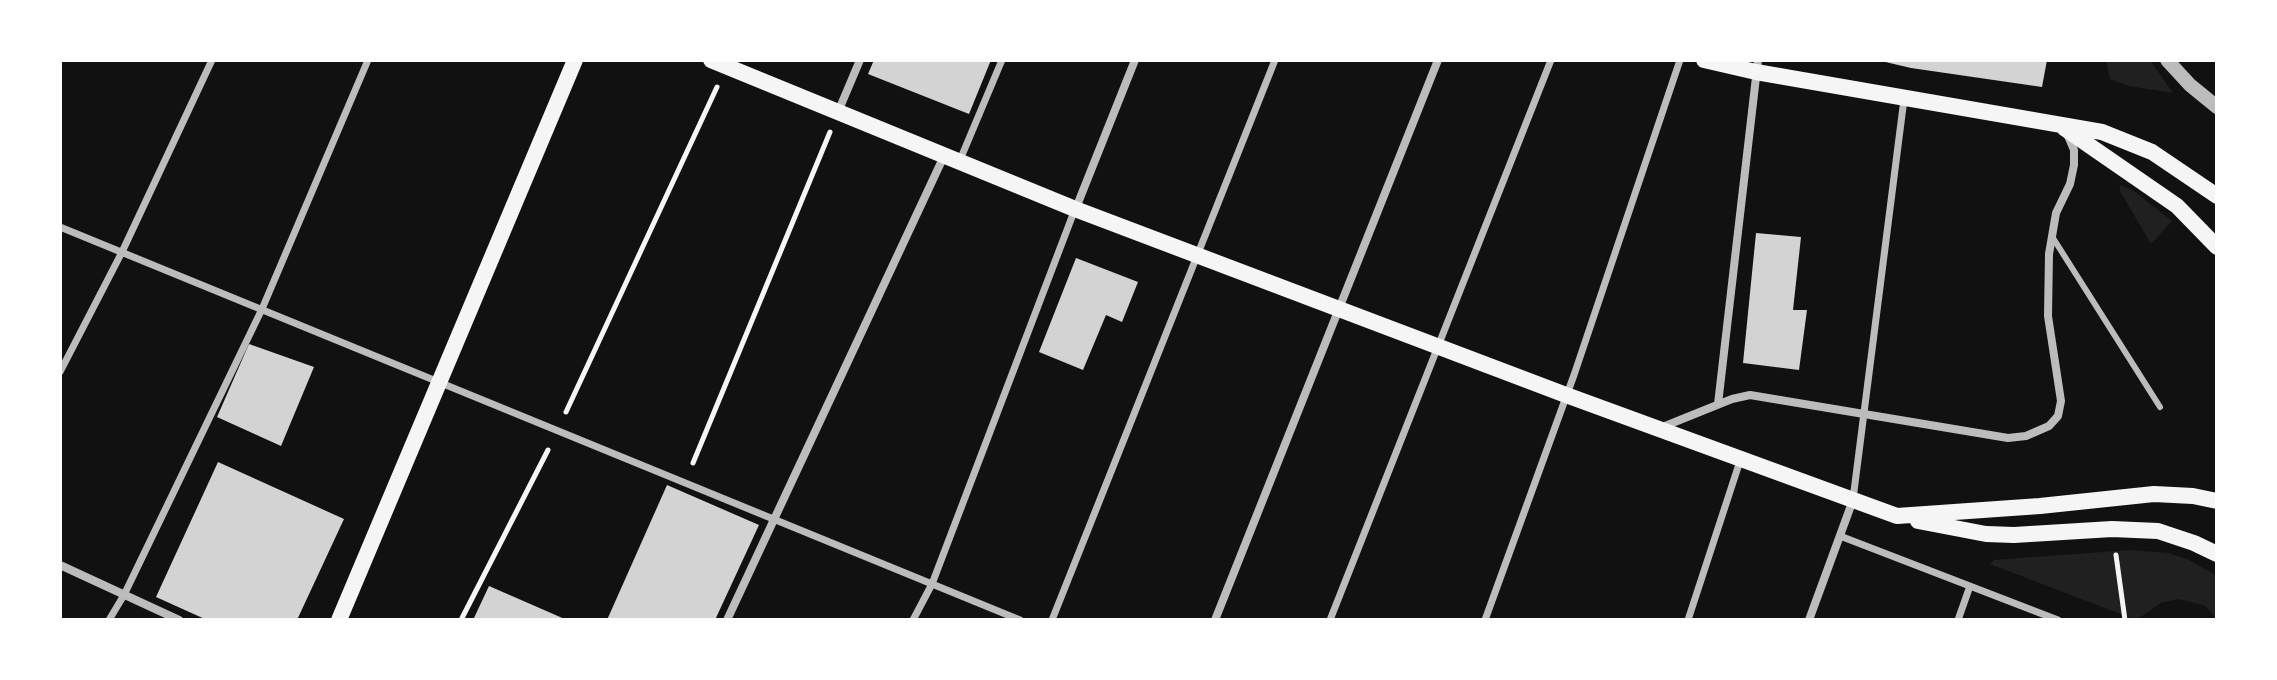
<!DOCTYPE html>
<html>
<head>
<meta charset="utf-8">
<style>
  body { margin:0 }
  #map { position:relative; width:2277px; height:680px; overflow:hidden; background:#111; font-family:Commissioner,sans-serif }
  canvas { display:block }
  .frame { position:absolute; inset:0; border:62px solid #fff; pointer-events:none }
</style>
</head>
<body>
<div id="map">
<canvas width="2277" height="680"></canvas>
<div class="frame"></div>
</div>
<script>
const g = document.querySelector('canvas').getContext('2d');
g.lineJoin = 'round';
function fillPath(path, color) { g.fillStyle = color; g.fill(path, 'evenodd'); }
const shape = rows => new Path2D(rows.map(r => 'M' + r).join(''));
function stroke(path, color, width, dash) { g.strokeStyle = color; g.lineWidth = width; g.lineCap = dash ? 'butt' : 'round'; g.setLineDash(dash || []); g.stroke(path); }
const green = shape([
  [2106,60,2150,60,2173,93,2129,86,2110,79],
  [2120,185,2134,191,2172,221,2151,244,2120,191],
  [2129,550,2168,553,2187,559,2217,576,2217,620,2205,606,2179,599,2161,603,2136,620,1990,564,1994,560]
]);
const building = shape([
  [874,60,991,60,969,114,868,74],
  [1877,60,2047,60,2042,87,1911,68],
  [1756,233,1801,237,1793,310,1807,310,1799,370,1743,363],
  [1076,258,1138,282,1122,322,1106,315,1083,370,1039,352],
  [249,344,314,367,281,446,217,417],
  [218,462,344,519,297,620,207,620,156,597],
  [667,485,759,525,715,620,607,620],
  [489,586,567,620,473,620]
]);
const path = shape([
  [566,412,717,87],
  [693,463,830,132],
  [2116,555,2125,620],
  [461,620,548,450]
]);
const service = shape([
  [2053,238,2160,407]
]);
const pedestrian = shape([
  [960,160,1002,60],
  [60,227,1020,620],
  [60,372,122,252,212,60],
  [1853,499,1904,99],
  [1840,536,2058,620],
  [109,620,124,595,262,309,368,60],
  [913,620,932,584,1075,209],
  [1052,620,1275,60],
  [1330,620,1551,60],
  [1485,620,1574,375,1680,60],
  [1688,620,1740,461],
  [1958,620,1970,586]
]);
const minor = shape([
  [838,112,860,60],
  [1076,208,1135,60],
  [1718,404,1758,60],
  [1660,428,1732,399,1750,395,2008,438,2026,436,2049,426,2058,416,2061,401,2048,316,2049,254,2056,213,2070,184,2074,165,2074,150,2068,136],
  [60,565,179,620],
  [727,620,944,156],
  [1215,620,1438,60],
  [1809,620,1853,500]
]);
const tertiary = shape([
  [2167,60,2190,85,2217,107]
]);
const secondary = shape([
  [711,60,1075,209,1566,395,1897,516,2040,506,2154,494,2193,496,2217,501],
  [1704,60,1756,72,2102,132,2152,152,2217,196],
  [2064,128,2177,206,2217,247],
  [1918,521,1986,534,2014,535,2112,529,2158,531,2194,543,2217,554],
  [339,620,575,60]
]);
fillPath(green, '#202020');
fillPath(building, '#d3d3d3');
stroke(path, '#f5f5f5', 5);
stroke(service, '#bcbcbc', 6);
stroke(pedestrian, '#bcbcbc', 7);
stroke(minor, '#bcbcbc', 8);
stroke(tertiary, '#bcbcbc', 14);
stroke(secondary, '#f5f5f5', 16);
</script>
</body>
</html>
